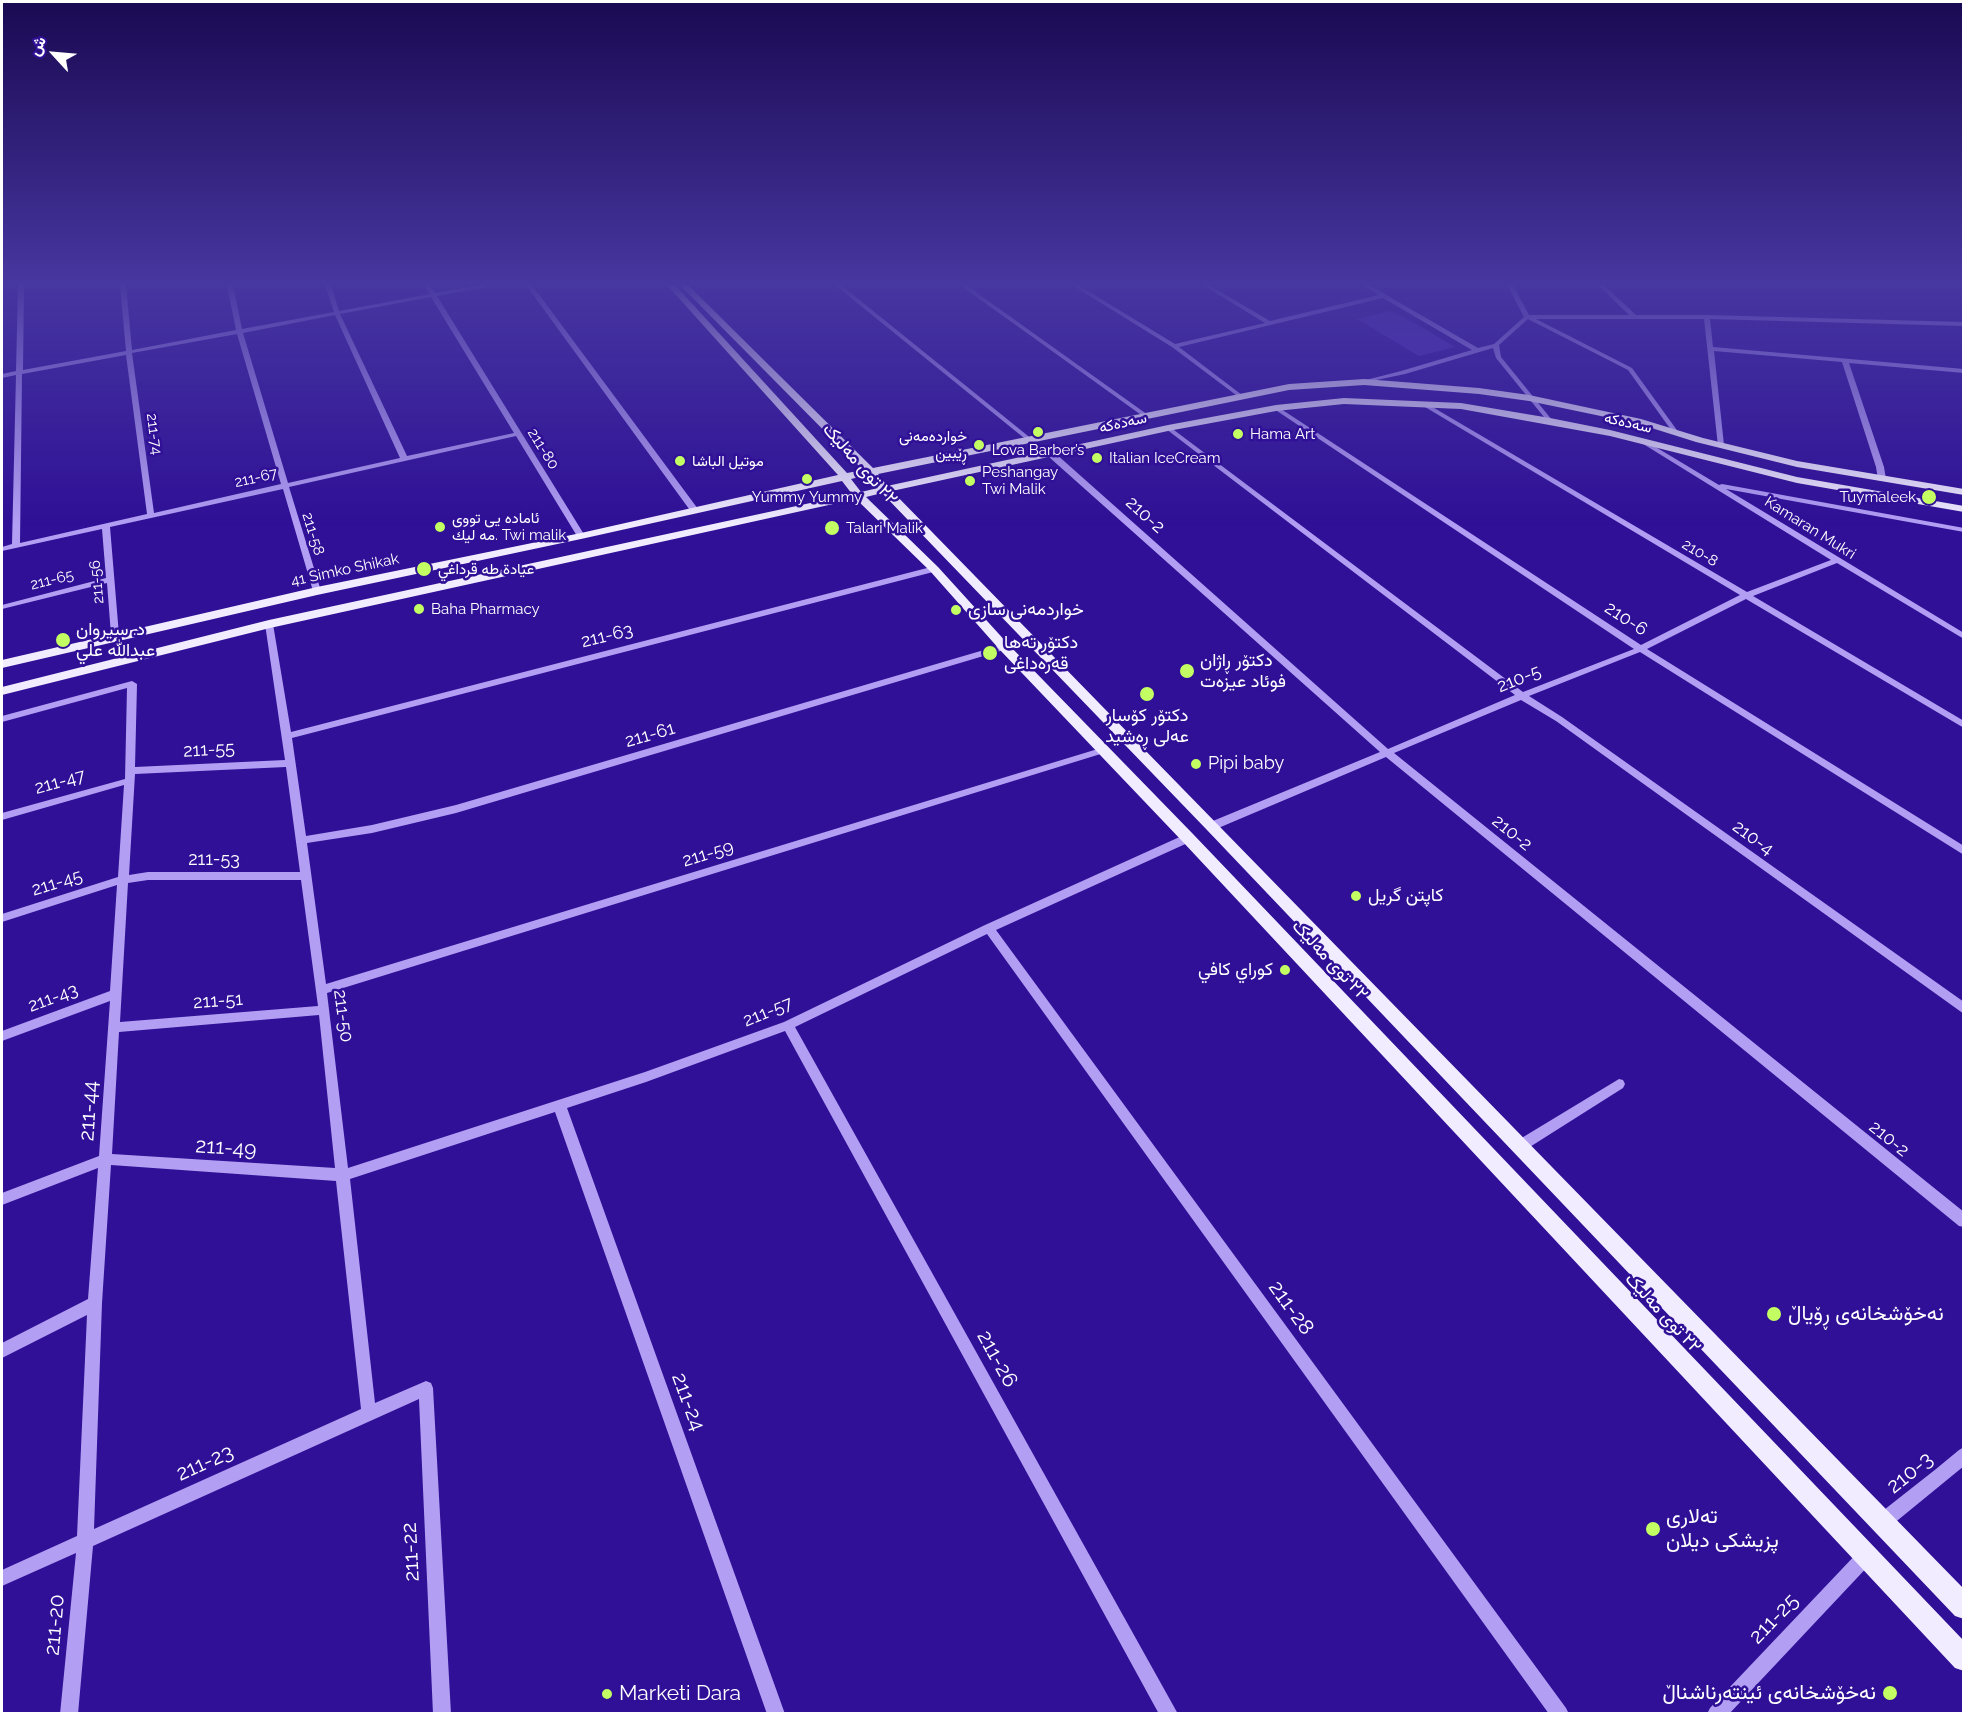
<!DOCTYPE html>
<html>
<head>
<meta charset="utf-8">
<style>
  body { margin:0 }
  #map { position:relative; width:1965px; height:1715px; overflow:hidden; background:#2f1096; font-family:Raleway,Vazirmatn,sans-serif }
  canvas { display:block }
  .frame { position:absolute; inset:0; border:3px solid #fff; pointer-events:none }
  .north { position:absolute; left:24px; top:24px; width:60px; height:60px; -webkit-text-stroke:4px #2f1096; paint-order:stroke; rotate:296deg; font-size:16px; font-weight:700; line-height:24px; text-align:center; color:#fff }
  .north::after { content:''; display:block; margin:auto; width:21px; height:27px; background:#fff; clip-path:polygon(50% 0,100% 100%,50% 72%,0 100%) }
</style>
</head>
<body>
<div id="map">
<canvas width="1965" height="1715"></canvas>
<div class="frame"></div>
<div class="north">ش</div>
</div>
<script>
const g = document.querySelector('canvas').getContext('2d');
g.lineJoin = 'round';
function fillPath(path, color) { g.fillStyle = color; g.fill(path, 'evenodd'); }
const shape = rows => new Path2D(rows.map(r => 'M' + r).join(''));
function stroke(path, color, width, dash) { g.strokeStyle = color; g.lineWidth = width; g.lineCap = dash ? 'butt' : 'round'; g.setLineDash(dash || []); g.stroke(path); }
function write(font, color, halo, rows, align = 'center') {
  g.font = font + ' Raleway,Vazirmatn,sans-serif'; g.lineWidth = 5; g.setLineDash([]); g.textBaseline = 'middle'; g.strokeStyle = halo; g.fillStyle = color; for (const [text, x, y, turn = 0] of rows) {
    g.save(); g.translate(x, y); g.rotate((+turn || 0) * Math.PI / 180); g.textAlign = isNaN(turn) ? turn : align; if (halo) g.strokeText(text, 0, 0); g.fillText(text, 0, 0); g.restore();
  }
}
const building = shape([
  [1391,311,1418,325,1455,347,1419,356,1357,319]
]);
const minor = shape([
  [18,285,24,285,23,370,126,351,120,285,126,285,132,350,236,330,227,285,233,285,242,329,334,312,325,285,331,285,339,311,430,294,424,285,430,285,435,293,479,285,489,285,486,287,437,296,585,536,581,538,577,536,516,436,289,487,321,591,320,593,314,593,313,591,283,489,110,527,119,635,118,637,115,638,111,635,107,583,2,609,2,605,106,578,102,529,2,551,2,547,12,544,16,375,2,378,2,374,16,371,18,285],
  [431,297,514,433,407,456,340,314,431,297],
  [335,315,400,458,288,483,243,333,335,315],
  [237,334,281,484,154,513,132,353,237,334],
  [126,355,147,514,20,543,22,374,126,355],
  [526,285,532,285,698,509,698,513,692,513,526,285],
  [835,285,841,285,1033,440,1033,442,1029,442,835,285],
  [960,285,966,285,1148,415,1148,417,1144,417,960,285],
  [1072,285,1078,285,1175,344,1265,323,1203,285,1209,285,1270,321,1379,295,1362,285,1369,285,1478,348,1494,344,1524,317,1507,285,1513,285,1529,315,1629,315,1598,285,1604,285,1636,315,1707,315,1964,322,1964,326,1710,319,1713,347,1964,369,1964,373,1849,363,1884,467,1886,479,1882,481,1878,479,1876,467,1842,362,1714,351,1724,445,1718,446,1704,319,1536,319,1632,368,1679,433,1676,435,1674,434,1628,370,1528,319,1499,345,1501,357,1552,420,1553,421,1550,423,1548,422,1496,358,1493,348,1405,374,1362,383,1362,381,1401,371,1472,350,1383,298,1179,347,1242,395,1243,396,1240,398,1172,347,1072,285],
  [1420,402,1424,402,1747,592,1831,560,1640,442,1640,440,1644,440,1719,485,1722,484,1964,528,1964,532,1726,489,1964,633,1964,639,1837,563,1753,596,1964,721,1964,728,1746,599,1647,649,1964,846,1964,855,1640,652,1529,696,1562,717,1964,1002,1964,1014,1556,721,1521,700,1394,753,1964,1212,1964,1227,1959,1226,1386,757,1216,829,1208,829,1207,826,1208,823,1380,752,1049,457,1049,453,1055,453,1388,749,1515,695,1166,429,1166,427,1170,427,1523,692,1634,649,1274,409,1274,407,1278,407,1641,645,1740,595,1420,404,1420,402],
  [931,567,934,567,938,569,937,571,292,738,306,836,372,825,456,805,1001,645,1004,644,1008,647,1007,649,456,813,372,833,307,843,326,984,1101,748,1104,747,1109,750,1107,752,327,993,348,1168,645,1072,784,1022,985,925,1184,835,1192,835,1193,838,1192,841,996,930,1566,1708,1569,1714,1549,1714,987,934,795,1027,1178,1714,1159,1714,785,1031,646,1082,567,1108,785,1714,767,1714,555,1112,350,1179,375,1403,426,1381,431,1383,433,1388,451,1714,433,1714,419,1399,93,1546,78,1714,60,1714,76,1553,2,1586,2,1570,77,1536,87,1315,2,1358,2,1343,88,1299,98,1168,2,1205,2,1193,99,1156,110,1001,2,1041,2,1031,110,991,117,885,2,922,2,914,118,877,124,785,2,820,2,813,125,779,127,688,2,722,2,716,132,681,137,684,135,767,285,760,265,624,266,622,269,621,273,624,291,732,931,567],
  [286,767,300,872,148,872,129,875,135,774,286,767],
  [148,880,301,880,318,1006,120,1022,128,883,148,880],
  [319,1015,335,1168,112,1154,119,1032,319,1015],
  [111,1165,336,1181,361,1409,94,1529,102,1303,111,1165],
  [1619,1079,1623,1080,1625,1084,1623,1088,1525,1150,1520,1152,1515,1150,1514,1146,1515,1142,1619,1079],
  [1964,1447,1964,1466,1887,1529,1881,1531,1875,1529,1873,1523,1875,1517,1936,1469,1959,1450,1964,1447],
  [1866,1548,1872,1550,1874,1556,1872,1562,1729,1714,1707,1714,1710,1708,1860,1550,1866,1548]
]);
const major = shape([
  [667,285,675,285,847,473,863,470,680,285,688,285,873,468,1289,384,1364,379,1479,388,1529,395,1641,419,1703,438,1797,461,1964,489,1964,495,1797,467,1696,442,1639,424,1529,401,1479,394,1364,385,1289,390,878,474,887,486,1168,425,1276,405,1344,398,1461,403,1550,418,1610,430,1797,477,1964,506,1964,512,1797,483,1610,436,1461,409,1344,404,1276,411,1168,431,892,491,1964,1589,1964,1619,1955,1616,1207,830,882,493,866,497,938,567,1008,644,1193,834,1964,1641,1964,1671,1955,1668,1183,842,1000,650,930,571,856,499,270,628,2,695,2,687,269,620,852,494,842,481,581,539,317,595,2,668,2,660,317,587,581,533,838,475,667,285],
  [868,475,878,488,861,492,851,479,868,475]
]);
const markers = [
  [1038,432,6,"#c3ff62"],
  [1238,434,6,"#c3ff62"],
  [979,445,6,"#c3ff62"],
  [1097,458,6,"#c3ff62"],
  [680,461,6,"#c3ff62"],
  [807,479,6,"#c3ff62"],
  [970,481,6,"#c3ff62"],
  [1929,497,8,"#c3ff62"],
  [440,527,6,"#c3ff62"],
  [832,528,8,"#c3ff62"],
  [424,569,8,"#c3ff62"],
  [419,609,6,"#c3ff62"],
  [956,610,6,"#c3ff62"],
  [63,640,8,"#c3ff62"],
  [990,653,8,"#c3ff62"],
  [1187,671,8,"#c3ff62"],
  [1147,694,8,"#c3ff62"],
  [1196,764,6,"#c3ff62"],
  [1356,896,6,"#c3ff62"],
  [1285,970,6,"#c3ff62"],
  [1774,1314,8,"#c3ff62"],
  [1653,1529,8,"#c3ff62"],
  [1890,1693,8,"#c3ff62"],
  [607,1694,6,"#c3ff62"]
];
const farStreetnames = [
  ["سەدەکە",1123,423,-13],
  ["سەدەکە",1628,423,13],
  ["211-74",154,434,82],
  ["211-80",543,449,58],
  ["211-67",256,478,-13],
  ["Kamaran Mukri",1810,528,32],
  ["211-58",313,534,73],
  ["210-8",1700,553,31],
  ["41 Simko Shikak",345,570,-12],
  ["211-65",52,580,-14],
  ["211-56",97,582,-95]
];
const farPoinames = [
  ["Hama Art",1250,434],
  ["خواردە‌مە‌نی",967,436,"right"],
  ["ڕێبین",967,453,"right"],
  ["Lova Barber’s",1038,450,"center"],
  ["Italian IceCream",1109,458],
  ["موتيل الباشا",692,461],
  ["Peshangay",982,472],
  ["Twi Malik",982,489],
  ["Yummy Yummy",807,497,"center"],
  ["Tuymaleek",1916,497,"right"],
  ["ئاماده يى تووى",452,518],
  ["مه ليك. Twi malik",452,535],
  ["Talari Malik",846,528],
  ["عيادة طه قرداغي",438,569],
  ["Baha Pharmacy",431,609]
];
const streetNames = [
  ["٢٢ توی مەلیک",860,464,48],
  ["210-2",1145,515,42],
  ["210-6",1626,619,33],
  ["211-63",607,636,-14],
  ["210-5",1519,679,-22],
  ["211-61",650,735,-16],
  ["211-55",209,750,-3],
  ["211-47",60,782,-15],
  ["210-2",1512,833,39],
  ["210-4",1753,838,36],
  ["211-59",708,854,-17],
  ["211-53",214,860],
  ["211-45",57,883,-17],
  ["٢٢ توی مەلیک",1330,960,47],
  ["211-43",53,998,-20],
  ["211-51",218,1001,-4],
  ["211-57",768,1012,-22],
  ["211-50",343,1016,82],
  ["210-2",1889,1139,39],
  ["٢٢ توی مەلیک",1663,1313,47]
];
const poiNames = [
  ["خواردمەنی سازی",968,610],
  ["د. سيروان",76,630],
  ["عبدالله علي",76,651],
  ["دکتۆر تەها",1004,643],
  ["قەرەداغی",1004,664],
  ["دکتۆر ڕاژان",1200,661],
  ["فوئاد عیزەت",1200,682],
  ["دکتۆر کۆسار",1147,716,"center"],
  ["عەلی ڕەشید",1147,737,"center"],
  ["Pipi baby",1208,764],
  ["کاپتن گریل",1368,896],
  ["كوراي كافي",1273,970,"right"]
];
const nearStreetnames = [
  ["211-44",89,1111,-86],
  ["211-49",226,1148,4],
  ["211-28",1291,1308,54],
  ["211-26",997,1359,61],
  ["211-24",688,1402,70],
  ["211-23",205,1463,-24],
  ["210-3",1910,1473,-39],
  ["211-22",411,1552,-93],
  ["211-25",1774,1619,-46],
  ["211-20",55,1625,-85]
];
const nearPoinames = [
  ["نەخۆشخانەی ڕۆیاڵ",1788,1314],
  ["تەلاری",1666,1517],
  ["پزیشکی دیلان",1666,1541],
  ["نەخۆشخانەی ئینتەرناشناڵ",1876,1693,"right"],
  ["Marketi Dara",619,1694]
];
fillPath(building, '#4b2bba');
fillPath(minor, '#b29ff4');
fillPath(major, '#f1ecff');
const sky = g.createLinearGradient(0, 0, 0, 525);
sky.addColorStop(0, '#1a0952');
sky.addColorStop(0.54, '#4737a0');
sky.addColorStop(1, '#4737a000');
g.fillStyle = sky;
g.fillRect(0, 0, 1965, 525);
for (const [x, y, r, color] of markers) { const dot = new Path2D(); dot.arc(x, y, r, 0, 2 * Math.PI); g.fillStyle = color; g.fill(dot); stroke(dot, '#2f1096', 2); }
write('15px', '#fff', '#2f1096', farStreetnames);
write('15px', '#fff', '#2f1096', farPoinames, 'left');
write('18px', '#fff', '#2f1096', streetNames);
write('18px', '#fff', '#2f1096', poiNames, 'left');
write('21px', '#fff', '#2f1096', nearStreetnames);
write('21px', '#fff', '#2f1096', nearPoinames, 'left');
</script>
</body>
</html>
